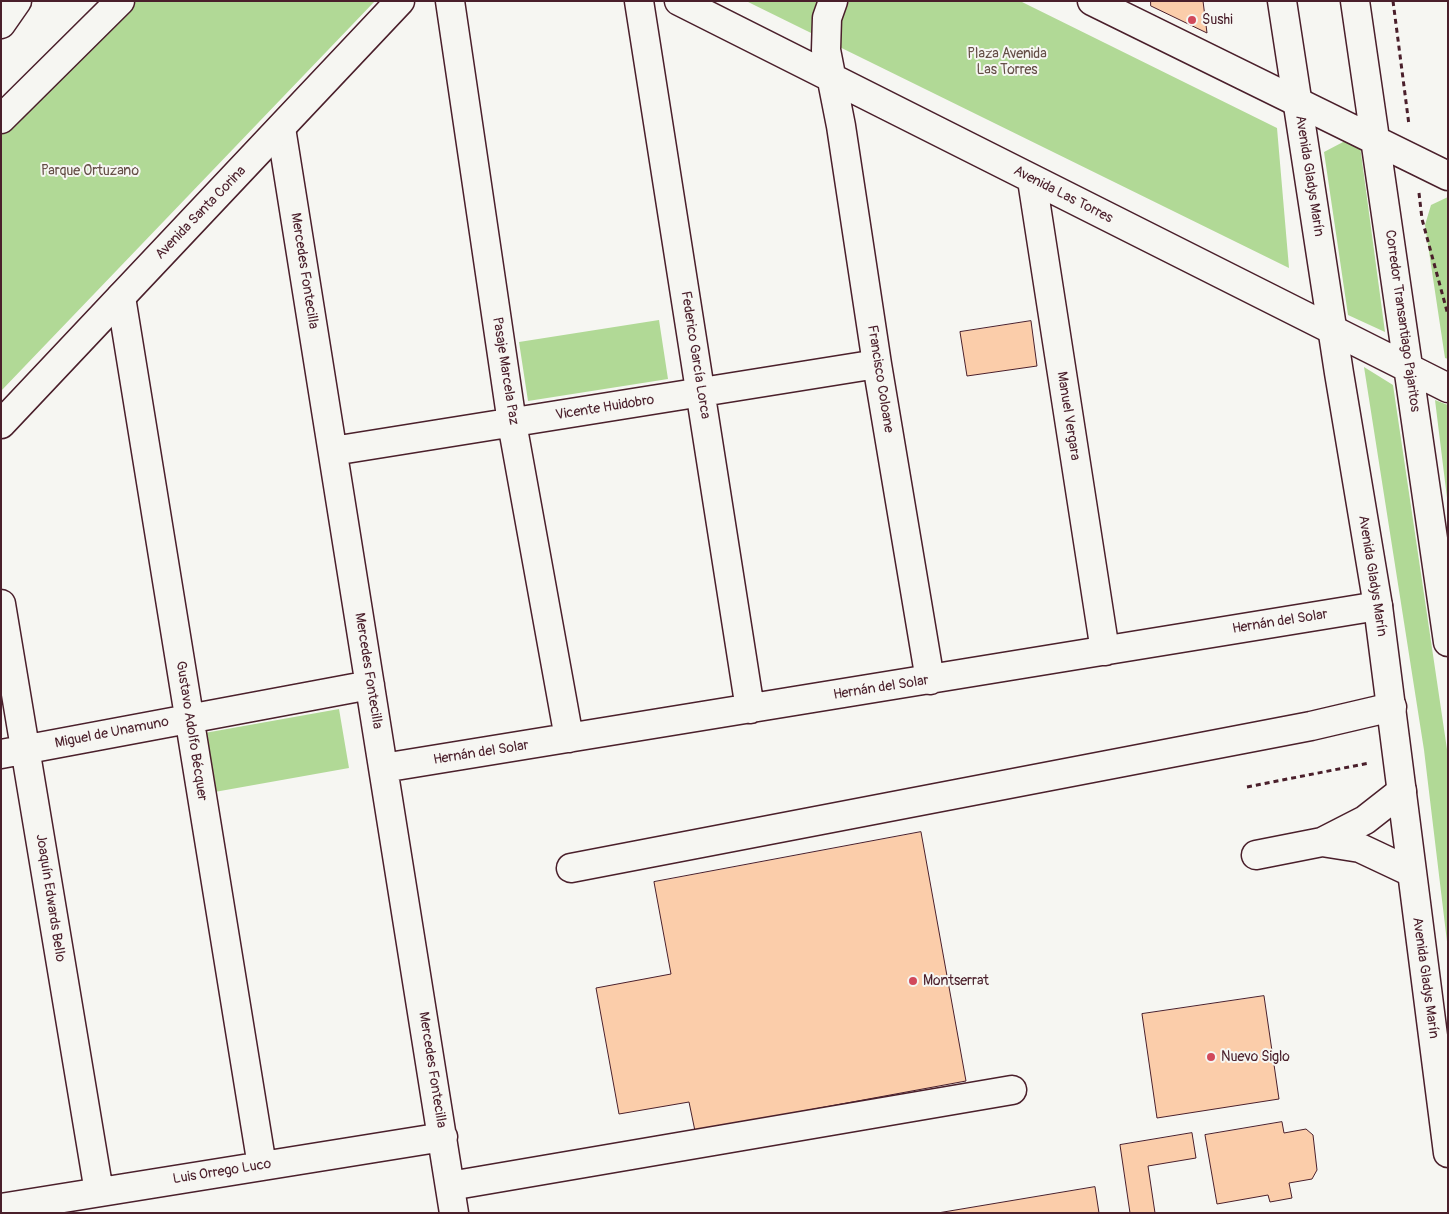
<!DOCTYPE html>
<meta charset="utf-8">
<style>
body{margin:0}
#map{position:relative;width:1449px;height:1214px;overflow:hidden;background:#f6f6f2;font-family:Pangolin,sans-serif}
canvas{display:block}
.frame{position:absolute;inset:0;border:2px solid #4a1f2b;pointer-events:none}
</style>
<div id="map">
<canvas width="1449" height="1214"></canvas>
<div class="frame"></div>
</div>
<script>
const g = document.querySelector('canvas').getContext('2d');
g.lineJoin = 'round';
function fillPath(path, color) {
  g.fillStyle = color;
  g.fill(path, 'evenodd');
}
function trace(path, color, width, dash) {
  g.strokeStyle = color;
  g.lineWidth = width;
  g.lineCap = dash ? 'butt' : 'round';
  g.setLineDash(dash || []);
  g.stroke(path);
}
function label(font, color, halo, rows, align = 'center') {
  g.font = font + ' Pangolin,sans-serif';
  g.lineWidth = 4;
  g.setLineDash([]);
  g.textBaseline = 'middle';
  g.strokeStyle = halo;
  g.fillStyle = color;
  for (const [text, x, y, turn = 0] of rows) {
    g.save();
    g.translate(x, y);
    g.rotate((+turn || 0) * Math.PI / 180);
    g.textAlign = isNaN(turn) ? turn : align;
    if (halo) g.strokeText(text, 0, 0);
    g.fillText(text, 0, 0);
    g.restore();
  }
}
const green = new Path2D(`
 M135,1h240l-374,390v-257z
 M746,1h274l257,127 12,140z
 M1345,141l15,5 25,186 -37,-17 -24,-163z
 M1448,197v162l-3,-1 -20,-133 6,-20z
 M659,320l9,59 -140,22 -9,-59z
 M1364,367l29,18 55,371v194l-24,-200z
 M1435,400l13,5v101z
 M339,709l10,59 -140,25 -10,-59z`);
const building = new Path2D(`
 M1151,1h52l4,32 -56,-27z
 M1031,321l6,45 -70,10 -7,-44z
 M921,832l45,249 -271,50 -6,-29 -70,12 -23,-126 75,-14 -17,-92z
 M1264,996l15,103 -122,19 -15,-104z
 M1282,1122l2,11 22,-4 7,6 4,35 -5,9 -23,4 3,15 -22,4 -2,-7 -51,9 -12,-69z
 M1192,1133l4,25 -48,8 7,47h-25l-10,-68z
 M1095,1187l4,26h-161z`);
const path = new Path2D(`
 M1393,1l16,124
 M1419,193l3,26 26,96
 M1247,787l122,-24`);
const minor = new Path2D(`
 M450,1l62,422 57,315
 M639,1l111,708
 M679,1l769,387
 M833,1l-6,17 -1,32 15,76 36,238 53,316
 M1092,1l356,175
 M1355,1l93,641
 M1,24l16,-23
 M281,128l173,1085
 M1032,180l73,471
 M121,297l141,869
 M333,451l544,-87
 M1,604l98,588
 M1,754l369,-69
 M383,768l995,-162
 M1322,842l38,6 51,24
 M1256,855l66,-13 43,-22 37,-29
 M571,868l740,-142 81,-19
 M450,1186l562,-96
 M1,1208l442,-71`);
const major = new Path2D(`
 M1282,1l57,372 39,233 70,547
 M1,119l119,-118
 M1,424l399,-423`);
const markers = [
 [1192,20,5,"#d1495b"],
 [913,981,5,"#d1495b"],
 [1211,1057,5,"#d1495b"]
];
const poiNames = [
 ["Sushi",1202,20],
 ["Montserrat",923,981],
 ["Nuevo Siglo",1221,1057]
];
const parkNames = [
 ["Plaza Avenida",1007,54],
 ["Las Torres",1007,70],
 ["Parque Ortuzano",90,171]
];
const streetNames = [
 ["Avenida Gladys Marín",1309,176,81],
 ["Avenida Las Torres",1063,195,27],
 ["Avenida Santa Corina",201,213,-46],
 ["Mercedes Fontecilla",304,271,81],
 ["Corredor Transantiago Pajaritos",1402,321,82],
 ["Federico García Lorca",695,355,81],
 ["Pasaje Marcela Paz",505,371,81],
 ["Francisco Coloane",880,379,81],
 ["Vicente Huidobro",605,408,-9],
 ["Manuel Vergara",1068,416,81],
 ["Avenida Gladys Marín",1372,576,81],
 ["Hernán del Solar",1280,622,-9],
 ["Mercedes Fontecilla",368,671,81],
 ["Hernán del Solar",881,688,-9],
 ["Gustavo Adolfo Bécquer",191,731,81],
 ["Miguel de Unamuno",112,733,-11],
 ["Hernán del Solar",481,753,-9],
 ["Joaquín Edwards Bello",50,898,81],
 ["Avenida Gladys Marín",1425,978,82],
 ["Mercedes Fontecilla",432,1070,81],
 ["Luis Orrego Luco",222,1172,-9]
];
fillPath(green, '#b1d996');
fillPath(building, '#fbcdaa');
trace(building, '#4a1f2b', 1);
trace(minor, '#4a1f2b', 31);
trace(major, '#4a1f2b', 31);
trace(path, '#4a1f2b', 3, [5, 4]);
trace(minor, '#f6f6f2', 28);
trace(major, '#f6f6f2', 28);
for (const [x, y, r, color] of markers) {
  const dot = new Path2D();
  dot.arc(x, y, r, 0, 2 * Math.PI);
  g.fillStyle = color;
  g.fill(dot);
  trace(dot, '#f6f6f2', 2);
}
label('14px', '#4a1f2b', '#f6f6f2', poiNames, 'left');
label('14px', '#644e46', '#f6f6f2', parkNames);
label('14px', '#4a1f2b', '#f6f6f2', streetNames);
</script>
